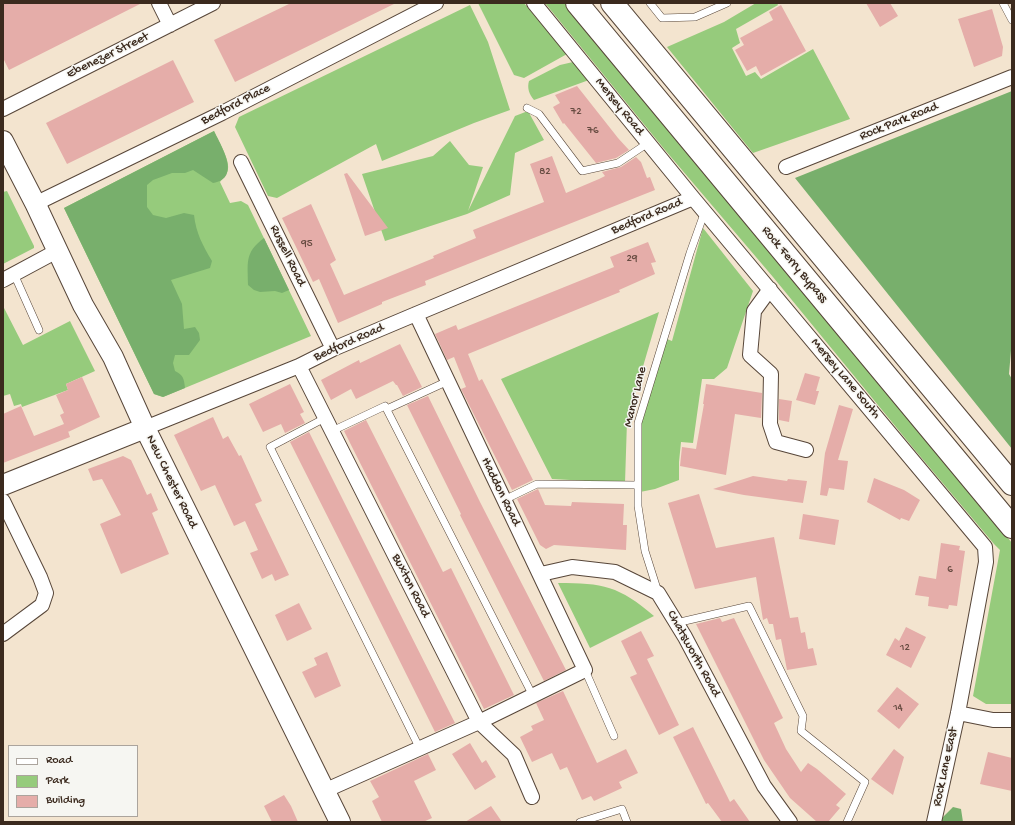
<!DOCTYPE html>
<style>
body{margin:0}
#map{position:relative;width:1015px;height:825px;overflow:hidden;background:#f3e4cf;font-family:"Gochi Hand",sans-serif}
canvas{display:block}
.frame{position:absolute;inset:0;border:4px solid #3b2a1e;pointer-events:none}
.legend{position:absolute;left:8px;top:745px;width:130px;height:72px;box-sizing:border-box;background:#f6f6f2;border:1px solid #aba49d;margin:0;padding:5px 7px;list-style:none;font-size:12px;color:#3b2a1e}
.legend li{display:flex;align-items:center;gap:8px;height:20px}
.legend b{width:20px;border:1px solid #aba49d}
</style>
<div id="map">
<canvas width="1015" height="825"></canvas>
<div class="frame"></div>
<ul class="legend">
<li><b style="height:5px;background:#fff"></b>Road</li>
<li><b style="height:11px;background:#96cb7c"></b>Park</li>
<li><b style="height:11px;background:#e5ada9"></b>Building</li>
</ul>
</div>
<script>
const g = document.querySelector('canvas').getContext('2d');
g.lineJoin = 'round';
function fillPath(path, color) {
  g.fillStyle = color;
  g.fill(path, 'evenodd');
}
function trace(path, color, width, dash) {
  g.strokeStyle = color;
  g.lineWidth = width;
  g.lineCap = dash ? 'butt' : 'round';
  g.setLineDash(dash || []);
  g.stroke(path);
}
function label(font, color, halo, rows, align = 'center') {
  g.font = font + ' "Gochi Hand",sans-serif';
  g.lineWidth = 3;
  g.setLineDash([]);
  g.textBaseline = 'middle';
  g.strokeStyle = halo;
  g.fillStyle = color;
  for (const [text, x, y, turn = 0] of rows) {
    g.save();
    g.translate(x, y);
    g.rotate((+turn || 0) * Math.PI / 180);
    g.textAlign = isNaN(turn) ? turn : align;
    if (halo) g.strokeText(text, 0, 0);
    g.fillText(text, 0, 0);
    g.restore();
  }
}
const green = new Path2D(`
 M478,3h46l43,51 -43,24 -10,-3z
 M545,3h20l330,396 117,144v161h-26l-13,-8 27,-146 -6,-6 -80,-95 -141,-172 -108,-127z
 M756,3h21l1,2 -42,24 4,14 -8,5 14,28 9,-4 6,7 52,-30 37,70 -97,34 -86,-106 57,-25z
 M470,5l18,37 22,68 -36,13 -92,38 -6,-17 -99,54 -9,-2 -33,-69 4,-10z
 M573,62l16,18 -55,20c-5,-6 -7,-12 -5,-19l31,-16z
 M528,111l16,29 -29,13 -5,42 -43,19 -82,27 -23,-67 71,-18 17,-15 19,24 14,2 -15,44 47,-95z
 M214,131c4,9 16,29 14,38 -1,6 -5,9 -8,13l10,21 11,-2 7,4 63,131 -148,61 -9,-3 -90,-186z
 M7,191l27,55v2l-31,16v-72z
 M703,228l50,63 -26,77 -13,11h-12l-9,64 -12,-1 -2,20v18l-24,9 -15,3 1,-69 26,-84 5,2z
 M3,306l20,39 47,-24 25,50 -29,13 2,6 -46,17 -1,-3 -7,2 -4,-12 -7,2z
 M659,312l-32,109 -2,62 -73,-4 -51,-100z
 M558,583c45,0 61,3 96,33l-64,32z`);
const forest = new Path2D(`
 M1012,91v248l-3,35 3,5v70l-217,-271z
 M214,131c7,15 28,47 -1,52l-20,-13 -8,3h-13l-19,7 -6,5v22l6,8 13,3 18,-5 10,2c2,18 9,31 18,46l-2,7 -39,12 11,24 2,25 11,-2 4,6 1,7 -11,15h-14l-2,8 2,8c8,4 9,7 10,17l-22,9 -9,-3 -90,-186z
 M264,238l25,52 -7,3 -7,-2 -15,1 -6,-2 -6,-5c0,-22 -4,-32 16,-47z
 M953,807l8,2 2,13h-21v-4z`);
const building = new Path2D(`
 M3,3h139l-133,67 -6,-12z
 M291,3h105l-161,79 -21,-42z
 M866,3h24l8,13 -18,11z
 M781,5l25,46 -45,25 -5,-10 -9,5 -12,-21 9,-5 -4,-7 33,-18 -4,-8z
 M992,9l11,38 -1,9 -28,11 -16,-48z
 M173,60l21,42 -127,62 -21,-41z
 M577,86l41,52 11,12 -13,8 -20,5 -32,-40 -1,1 -10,-17 7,-4 -5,-8z
 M552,156l14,37 33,-14 6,-3 -3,-4 19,-5 15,-10 5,5 6,16 3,-1 5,13 -230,91 1,4 -44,17v2l-44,19 -19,-44 -6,3 -31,-64 29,-14 25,56 -6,4 14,31 90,-37 -1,-2 43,-18 -3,-8 71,-28 -14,-38z
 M347,173l41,55 -23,8 -21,-62z
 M648,242l8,20 -5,1 4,11 -36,16 1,2 -152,62 11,27 3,-2 51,101 -21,10 -51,-101 5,-2 -12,-30 -7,3 -12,-26 21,-9 2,5 156,-63 -4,-10z
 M400,344l22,43 -19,9 -6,-11h-1l-3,-4 -37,18 -5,-10 -20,11 -10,-20 38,-20 1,3z
 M805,373l15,4 -4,14h3l-4,14 -19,-5z
 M82,377l18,40 -32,15v-1l2,6 -67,26v-49l18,-8 13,30 30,-12 -4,-9 4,-2 -8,-18 12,-5 -2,-6z
 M290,384l14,28 -4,2 5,9 -20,10 -4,-9 -18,8 -14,-28z
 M706,384l56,9 -1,25 -26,-4 -9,61 -46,-9 2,-19 14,2 8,-45h-1z
 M428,396l52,106 86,168 -22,11 -84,-166 1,-1 -54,-109z
 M779,399l13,2 -3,21 -10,-2z
 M839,405l14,4 -15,51 10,1 -4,29 -15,-2 -2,8 -7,-1 5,-42z
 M213,417l10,22 5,-3 11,20 2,-1 21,46 -7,3 34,71 -14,6 -3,-7 -10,5 -12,-26 8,-3 -13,-29 -11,5 -19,-41 -14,6 -27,-56z
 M366,420l77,152 8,-4 63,127 -30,14 -140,-278z
 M309,432l79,158 67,133 -20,9 -79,-159 -66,-131z
 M123,456l8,4 16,35 4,-2 7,17 -6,3 17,41 -48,20 -21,-50 21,-9 -19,-36 -9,2 -5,-12z
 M753,476l34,5 1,-2 19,2 -4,22 -59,-8 -31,-6z
 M874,478l30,12 16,10 -11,21 -8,-3 -1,2 -33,-18z
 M538,489l7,16 26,1 1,-4 52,2 -1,21h4l-1,25 -72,-5 -8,4 -6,-4 -23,-46z
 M699,494l17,54 58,-11 16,81 8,-1 3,16 4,-1 3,17 5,-1 4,17 -30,5 -6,-31 -5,1 -3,-16h-4l-2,-6 -4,2 -7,-43 -61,12 -27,-86z
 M803,514l36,6 -4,25 -36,-6z
 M941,543l19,3 -1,4 6,1 -8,55 -8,-1 -1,4 -20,-3 1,-9 -14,-2 4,-19 17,3z
 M299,603l13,26 -25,12 -12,-26z
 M720,618l2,4 12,-4 49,100 -9,5 12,26 15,23 7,-9 9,6 29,25 -10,11 4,3 -12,14h-11l-27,-24 -26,-38 -68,-136z
 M906,627l20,10 -15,31 -25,-13 9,-17 4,3z
 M641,631l13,25 -7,3 32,66 -20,10 -29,-58 7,-3 -16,-33z
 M327,652l14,34 -26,12 -13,-26 15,-7 -3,-7z
 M897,687l22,17 -20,25 -22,-18z
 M563,691l34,72 29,-14 12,24 -19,9 3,6 -28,13 -3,-5 -9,4 -15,-33 -7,3 -8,-17 -20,9 -12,-25 13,-7 -2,-4 13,-6 -8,-17z
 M693,727l37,75 4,-3 16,23h-28l-14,-19 -2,1 -33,-67z
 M470,743l12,20 4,-3 10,17 -21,13 -23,-36z
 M894,749l10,8 -11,38 -22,-16z
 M988,752l24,6v33l-32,-7z
 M428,754l8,16 -22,11 18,37 -9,4h-41l-10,-21 7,-4 -9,-16z
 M284,795l7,11 7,16h-26l-8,-16z
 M491,806l11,16h-37z`);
const lane = new Path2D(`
 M650,3l12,15 33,-1 32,-14
 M1003,3l9,17
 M527,108l12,6 43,57 36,-8 30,-20
 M14,274l25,56
 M387,409l61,-28
 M325,418l-55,29 150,302
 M332,431l53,-25 148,290
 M504,500l33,-16 100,1
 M658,592l-13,-41 -7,-45v-83l52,-170 15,-42
 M676,623l73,-17 54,110 -2,15 64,51 -18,40
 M585,670l29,66
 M580,822l42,-13 5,13`);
const street = new Path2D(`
 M159,3l11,22
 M534,3l159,195 292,349 1,15 -28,151 -24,109
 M3,109l210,-106
 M241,162l92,187
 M786,167l226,-90
 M36,205l9,-6 177,-86 214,-110
 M3,280l54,-29
 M770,289l-16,22 -4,44 21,19 -1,50 6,18 30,8
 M299,366l180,356 35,33 18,42
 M145,428l154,-62 34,-17 83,-35 277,-116
 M3,501l37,76 6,16 -4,12 -39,29
 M541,574l31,-7 43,5 43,21 27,44 79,149 26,36
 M958,713l35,7h19
 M324,791l155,-69 106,-52 -169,-356`);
const secondary = new Path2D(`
 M3,141l33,64 47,100 30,52 32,71 195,394
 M3,485l142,-57`);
const highway = new Path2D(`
 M577,3l435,524
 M612,3l400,481`);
const numberNames = [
 ["72",576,112],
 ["76",593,131],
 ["82",545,172],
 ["95",307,244],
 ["29",632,259],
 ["6",950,570],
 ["12",905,648],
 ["14",898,708]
];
const streetNames = [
 ["Ebenezer Street",108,56,-26],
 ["Bedford Place",236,105,-27],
 ["Mersey Road",619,107,51],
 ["Rock Park Road",899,122,-22],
 ["Bedford Road",647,217,-23],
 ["Russell Road",287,256,64],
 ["Rock Ferry Bypass",794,265,50],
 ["Bedford Road",349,343,-24],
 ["Mersey Lane South",845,379,50],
 ["Manor Lane",636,397,-76],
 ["New Chester Road",171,482,64],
 ["Haddon Road",500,492,64],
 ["Buxton Road",410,586,63],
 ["Chatsworth Road",693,654,61],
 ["Rock Lane East",946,767,-78]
];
fillPath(green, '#96cb7c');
fillPath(forest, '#78af6c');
fillPath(building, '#e5ada9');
trace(lane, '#574639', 8);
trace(street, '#574639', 16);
trace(secondary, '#574639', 22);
trace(highway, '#574639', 24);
trace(lane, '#fff', 7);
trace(street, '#fff', 14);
trace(secondary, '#fff', 20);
trace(highway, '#fff', 22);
label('11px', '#664b41', null, numberNames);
label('13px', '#3b2a1e', '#f6f6f2', streetNames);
</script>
